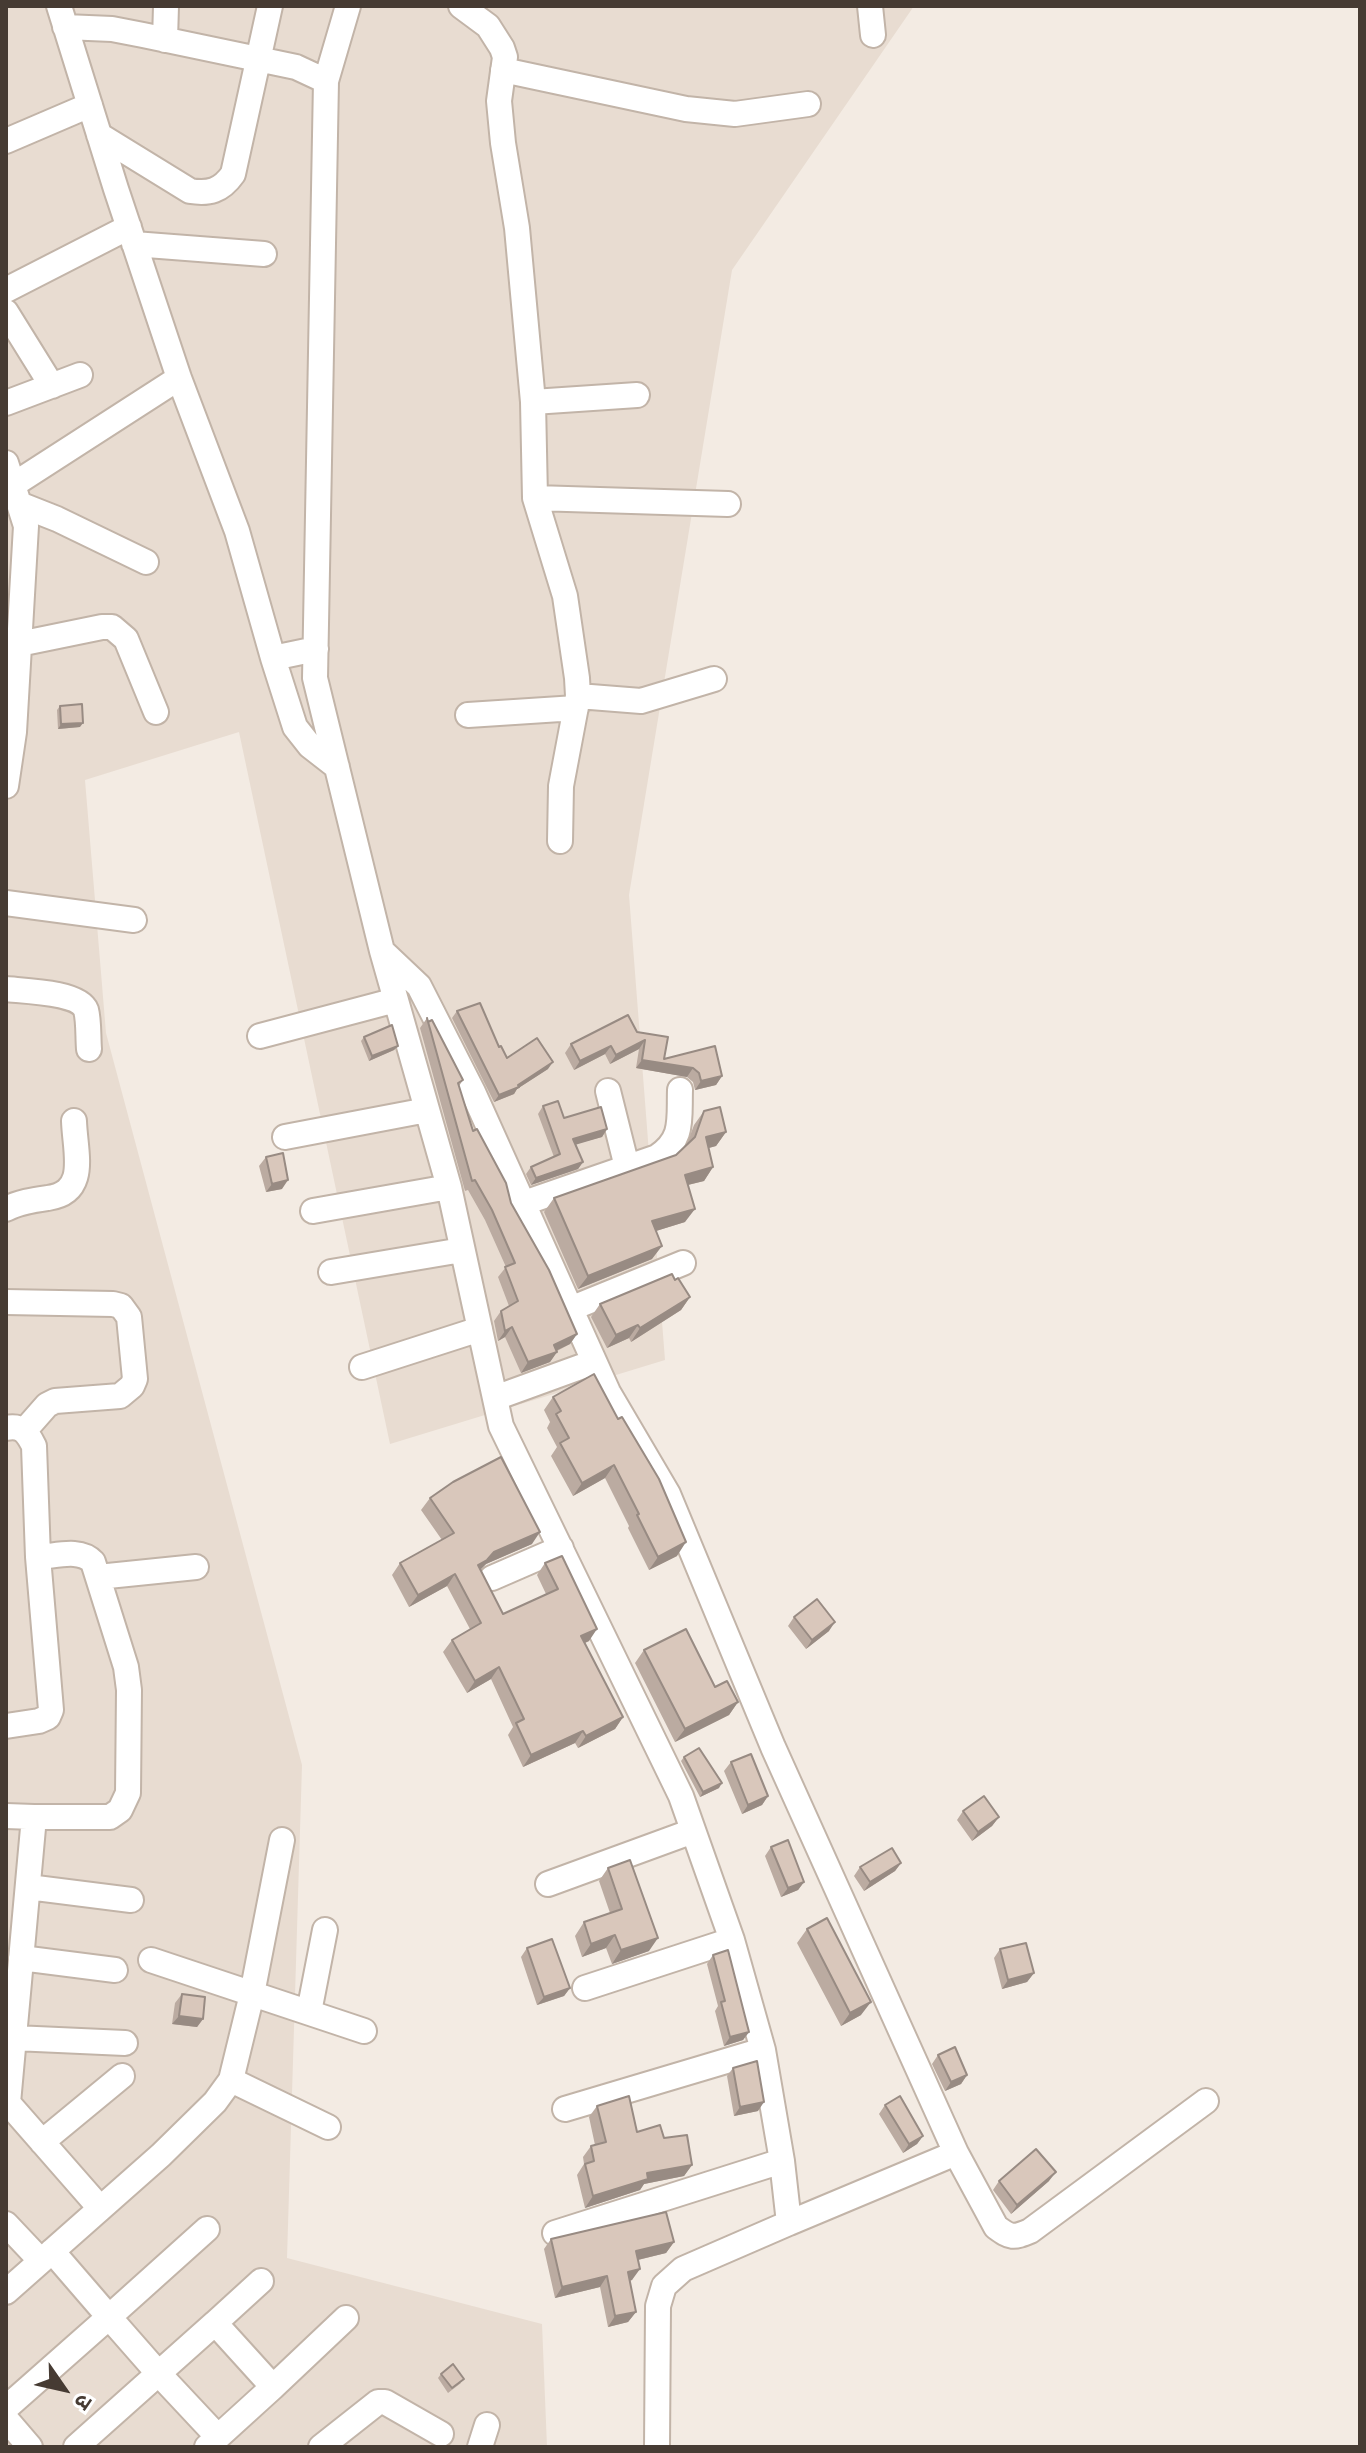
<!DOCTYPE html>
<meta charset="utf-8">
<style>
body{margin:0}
#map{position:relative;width:1366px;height:2453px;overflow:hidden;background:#f3ebe3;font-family:Jost,"Noto Sans Devanagari",sans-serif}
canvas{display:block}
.frame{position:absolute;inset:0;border:8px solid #463b33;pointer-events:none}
.north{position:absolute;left:24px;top:2349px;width:80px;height:80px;-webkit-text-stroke:6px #fff;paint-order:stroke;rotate:124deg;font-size:22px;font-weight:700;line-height:32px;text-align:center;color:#463b33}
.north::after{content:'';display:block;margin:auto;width:28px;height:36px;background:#463b33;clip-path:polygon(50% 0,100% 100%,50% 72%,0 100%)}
</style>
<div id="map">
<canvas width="1366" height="2453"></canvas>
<div class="frame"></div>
<div class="north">उ</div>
</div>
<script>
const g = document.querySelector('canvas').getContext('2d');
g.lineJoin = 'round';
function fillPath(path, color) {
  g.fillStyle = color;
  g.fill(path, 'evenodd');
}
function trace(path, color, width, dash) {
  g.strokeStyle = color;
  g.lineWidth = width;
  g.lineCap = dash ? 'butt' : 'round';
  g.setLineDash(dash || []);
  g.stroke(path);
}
const residential = new Path2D(`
 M6,6h908l-182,264 -103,625 36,465 -275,84 -151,-712 -154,48 21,253 196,732 -15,493 255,66 5,123h-541z`);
const minor = new Path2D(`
 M59,6l57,183 63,189 58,153 36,127 43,-9
 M348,6l-22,75 -11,597 67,273 67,236 52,239 180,370 51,144 31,110 19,111 7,62 -106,46 -19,17 -6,20 -1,141
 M461,6l27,20 14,22 3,9 -6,44 4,42 14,85 16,174 2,96 30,98 12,82 1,18 -17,90 -1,55
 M870,6l3,29
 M65,27l47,2 31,6 153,32 30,14
 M165,40l1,-34
 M503,70l183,39 49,5 73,-10
 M99,135l91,56c19,3 31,0 43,-17l37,-168
 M6,141l84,-36
 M134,244l130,10
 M6,290l123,-63
 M6,312l46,74
 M533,402l104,-7
 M6,403l74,-28
 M6,463l20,63 -12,206 -8,54
 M13,485l166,-107
 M535,498l193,6
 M19,504l38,15 89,43
 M19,644l83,-17h10l14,12 30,73
 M273,658l22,69 15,19 27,21
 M578,696l63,5 73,-22
 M468,715l108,-7
 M6,903l128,17
 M382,951l37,35 54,106 135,300 60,102 105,253 183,406 -167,70
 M6,989c18,2 73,3 80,21 3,11 2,27 3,39
 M260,1036l136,-36
 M608,1091l19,76
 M285,1137l142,-27
 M524,1203l133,-46c27,-18 22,-37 23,-67
 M6,1209c13,-7 28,-9 42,-11 41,-6 27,-45 26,-77
 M313,1211l136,-24
 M331,1272l131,-22
 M6,1302l107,2 8,2 8,11 6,62 -3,7 -12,10 -65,5 -8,4 -22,25
 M570,1309l113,-46
 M362,1367l118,-38
 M495,1398l99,-36
 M6,1428c16,-3 21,4 28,18l4,111 13,153 -3,7 -9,4 -33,5
 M98,1577l98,-10
 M492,1578l69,-30
 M6,1816l28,1
 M548,1884l145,-53
 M28,1887l103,13
 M21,1958l94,12
 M151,1960l213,71
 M585,1988l147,-48
 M309,2012l16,-82
 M14,2038l111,5
 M231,2080l97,47
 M8,2103l26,-286h76l10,-7 8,-17 1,-103 -3,-23 -33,-105c-13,-14 -37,-6 -55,-5
 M6,2104l2,-1 92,105
 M565,2109l198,-59
 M42,2142l80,-66
 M956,2153l40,74c15,11 17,11 34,4l176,-130
 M6,2224l35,37
 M555,2233l227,-72
 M52,2251l57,66 98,-88
 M6,2292l155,-137 54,-53 16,-22 21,-86 30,-154
 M215,2323l46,-42
 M273,2387l73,-69
 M6,2408l103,-91 50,57 59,63
 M6,2419l24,28
 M76,2447l139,-124 58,64 -66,60
 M321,2447l57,-45h7l56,32
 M480,2447l7,-22`);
const wall = new Path2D(`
 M60,706l20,21 -22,2 -1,-19z
 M457,1011l42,36 8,11 41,11 -31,20 -3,5 -20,8 -42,-84z
 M427,1018l36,62 -4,6 14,45 38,72 66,131 -7,10 -13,7v1l-7,10 -29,11 -16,-36 -7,4 -4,-20 7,-10 8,-5 -11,-29 8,-10 -21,-47 -17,-30 -3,1 -45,-163z
 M637,1032l27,27 58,17 -6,9 -21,5 -2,-8 -6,-5 -51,-9 3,-19 -29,15 -5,-10 -31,16 -9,-17 6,-9z
 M364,1037l34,9 -4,4 -25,11 -8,-20z
 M543,1106l21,12 43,11 -5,8 -27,7 8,18 -5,7 -47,16 -5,-11 5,-7 23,-10 -16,-43z
 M704,1111l22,21 -10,14 -7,2 4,19 -9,14 -16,4 -3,37 -29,9 -4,28 -74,30 -34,-77 10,-14 122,-43 11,-11 7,-19z
 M266,1157l16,32 -16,3 -7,-26z
 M675,1280l15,17 -9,13 -50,32 -2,-4 -22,10 -16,-31 9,-13z
 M594,1374l83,182 -28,14 -21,-42 1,-2 -24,-48 -32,18 -22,-40 6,-9 -10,-19 3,-6 -6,-12 9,-13z
 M430,1498l102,46 -46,20 -6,6 23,44 43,-20 -9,-19 8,-12 44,78 -4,2 38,74 -8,12 -37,19 -3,-5 -52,24 -15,-32 5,-8 -22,-48 -24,14 -24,-41 9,-12 18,-11 -23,-43 -38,21 -17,-32 8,-12 42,-23 -21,-30z
 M794,1617l35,14 -23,18 -18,-23z
 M644,1650l71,37 23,15 -9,13 -54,27 -40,-79z
 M684,1757l35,31 -19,9 -19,-36z
 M731,1762l37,34 -6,9 -20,9 -18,-43z
 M963,1811l36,6 -7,9 -20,15 -15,-21z
 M771,1847l33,35 -6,8 -17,7 -16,-41z
 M901,1863l-6,8 -31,20 -10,-15 6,-9z
 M608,1868l41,83 -37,13 -6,-16 -24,9 -7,-21 9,-14 26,-9 -11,-32z
 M807,1929l54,86 -20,11 -44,-83z
 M527,1948l43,40 -6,8 -27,9 -16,-48z
 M1000,1949l34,24 -7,9 -25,7 -8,-31z
 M713,1955l36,77 -6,8 -19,6 -9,-35 3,-5 -11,-42z
 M182,1994l21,25 -6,8 -25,-3 3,-21z
 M938,2055l29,20 -6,9 -16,7 -13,-27z
 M733,2068l25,43 -24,5 -7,-40z
 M885,2105l38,31 -6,8 -14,9 -24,-39z
 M597,2106l40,26 27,6 28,27 -8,11 -40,8 -4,6 -55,18 -8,-33 7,-11 -1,-7 8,-11 4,-1 -6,-28z
 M999,2181h50l-38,33 -18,-24z
 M551,2239l123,3 -8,11 -28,7 -6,20 -2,1 6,31 -8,10 -20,5 -8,-40 -45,11 -11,-49z
 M441,2374l20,9 -13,10 -10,-15z`);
const shadedWall = new Path2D(`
 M83,723l-3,4 -22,2 3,-5z
 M645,1040l-6,9 -29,15 6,-9z
 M398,1046l-4,4 -25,11 3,-5z
 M611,1046l-6,8 -31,16 6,-9z
 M642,1060l51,8 -6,9 -51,-9z
 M553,1062l-5,7 -31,20 -3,5 -20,8 5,-7 19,-10z
 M722,1076l-6,9 -21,5 6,-9z
 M607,1129l-5,8 -34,10 5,-8z
 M726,1132l-10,14 -19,5 9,-14z
 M583,1162l-5,7 -47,16 5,-7z
 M713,1167l-9,14 -29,7 10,-13z
 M288,1180l-6,9 -16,3 6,-8z
 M695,1209l-10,13 -42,13 9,-14z
 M662,1246l-10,13 -74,30 10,-13z
 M690,1297l-9,13 -50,32 9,-14z
 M638,1325l-9,13 -22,10 9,-13z
 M512,1327l-7,10 -7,4 7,-10z
 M577,1334l-7,10 -23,11 7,-10z
 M557,1352l-7,10 -29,11 7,-11z
 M614,1465l-9,13 -32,18 9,-13z
 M540,1532l-8,12 -46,20 -8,8v-7l16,-13z
 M686,1542l-9,14 -28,14 9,-13z
 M455,1574l-8,12 -38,21 9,-12z
 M835,1622l-6,9 -23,18 6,-9z
 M597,1629l-8,12 -16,7 8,-12z
 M499,1667l-8,12 -24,14 8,-12z
 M738,1702l-9,13 -54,27 10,-13z
 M623,1717l-8,12 -37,19 8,-12z
 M583,1731l-8,12 -52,24 8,-12z
 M722,1783l-3,5 -19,9 3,-5z
 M768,1796l-6,9 -20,9 6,-9z
 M999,1817l-7,9 -20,15 6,-9z
 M901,1863l-6,8 -31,20 6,-9z
 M804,1882l-6,8 -17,7 7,-9z
 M615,1935l-9,13 -24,9 9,-13z
 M658,1938l-9,13 -37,13 9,-14z
 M1034,1973l-7,9 -25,7 6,-9z
 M570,1988l-6,8 -27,9 7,-8z
 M871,2002l-10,13 -20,11 9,-13z
 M179,2016l24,3 -6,8 -25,-3z
 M749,2032l-6,8 -19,6 6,-9z
 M967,2075l-6,9 -16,7 6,-9z
 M764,2102l-6,9 -24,5 6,-9z
 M923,2136l-6,8 -14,9 6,-9z
 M692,2165l-8,11 -40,8 -4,6 -55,18 8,-12 54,-23z
 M1056,2172l-7,9 -38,33 6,-9z
 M674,2242l-8,11 -37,9 7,-11z
 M640,2269l-8,11 -11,2 7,-10z
 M607,2276l-7,11 -45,11 7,-11z
 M636,2312l-8,10 -20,5 7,-11z`);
const building = new Path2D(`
 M82,704l1,19 -22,1 -1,-18z
 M480,1003l19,44 2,-1 6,12 30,-20 16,24 -35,23 1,2 -20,8 -42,-84z
 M628,1015l9,17 31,5 -4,22 51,-13 7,30 -21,5 -2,-8 -6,-5 -51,-8 3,-20 -29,15 -5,-9 -31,15 -9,-17z
 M427,1018l1,4 4,-2 31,60 -5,3 15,48 4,-2 29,54 5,20 38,67 28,64 -23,11 3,7 -29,10 -16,-35 -7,4 -4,-20 17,-10 -13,-34 10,-4 -23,-53 -17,-30 -3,1z
 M392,1025l6,21 -26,10 -8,-19z
 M558,1101l6,17 37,-11 6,22 -34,10 10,23 -47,16 -5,-11 29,-13 -17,-48z
 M720,1107l6,25 -20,5 7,30 -28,8 10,34 -43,12 10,25 -74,30 -34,-78 122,-43 19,-18 9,-26z
 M283,1153l5,27 -16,4 -6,-27z
 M672,1274l3,6 3,-2 12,19 -50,31 -2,-3 -22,10 -16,-31z
 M594,1374l24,45 4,-2 37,62 27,63 -28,15 -21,-42 2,-1 -25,-49 -32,18 -22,-40 9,-5 -13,-24 5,-3 -8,-14z
 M501,1457l39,75 -46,20 -7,8 -9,5 25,49 55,-25 -13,-26 17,-7 35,73 -16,7 42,81 -37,19 -3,-5 -52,24 -15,-32 8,-4 -25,-52 -24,14 -23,-41 29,-17 -26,-49 -37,21 -18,-32 54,-30 -24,-35 23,-16z
 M817,1599l18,23 -23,18 -18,-23z
 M686,1629l29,58 12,-6 11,21 -53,27 -41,-79z
 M699,1748l23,35 -19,9 -19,-35z
 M751,1754l17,42 -20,9 -17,-43z
 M984,1796l15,21 -21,15 -15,-21z
 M788,1840l16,42 -16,6 -17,-41z
 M892,1848l9,15 -31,19 -10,-15z
 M630,1860l28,78 -37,12 -6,-15 -24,9 -7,-22 38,-13 -14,-41z
 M827,1918l44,84 -21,11 -43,-84z
 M552,1939l18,49 -26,9 -17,-49z
 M1026,1943l8,30 -26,7 -8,-31z
 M728,1950l21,82 -19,5 -9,-35 4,-1 -12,-46z
 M182,1994l23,3 -2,22 -24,-3z
 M955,2047l12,28 -16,7 -13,-27z
 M757,2061l7,41 -24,5 -7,-39z
 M629,2096l8,36 23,-7 4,13 23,-3 5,30 -45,8 1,6 -55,17 -8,-32 9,-3 -3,-15 15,-4 -9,-36z
 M900,2096l23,40 -14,8 -24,-39z
 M1036,2149l20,23 -39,33 -18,-24z
 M666,2212l8,30 -38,9 4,18 -12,3 8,40 -21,4 -8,-40 -45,11 -11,-48z
 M453,2364l11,15 -12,9 -11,-14z`);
fillPath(residential, '#e8dcd1');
trace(minor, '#c2b4a8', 28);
trace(minor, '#fff', 24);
fillPath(wall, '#bbaba1');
fillPath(shadedWall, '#988b83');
fillPath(building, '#d9c7bb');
trace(building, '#988b83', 2);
</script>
